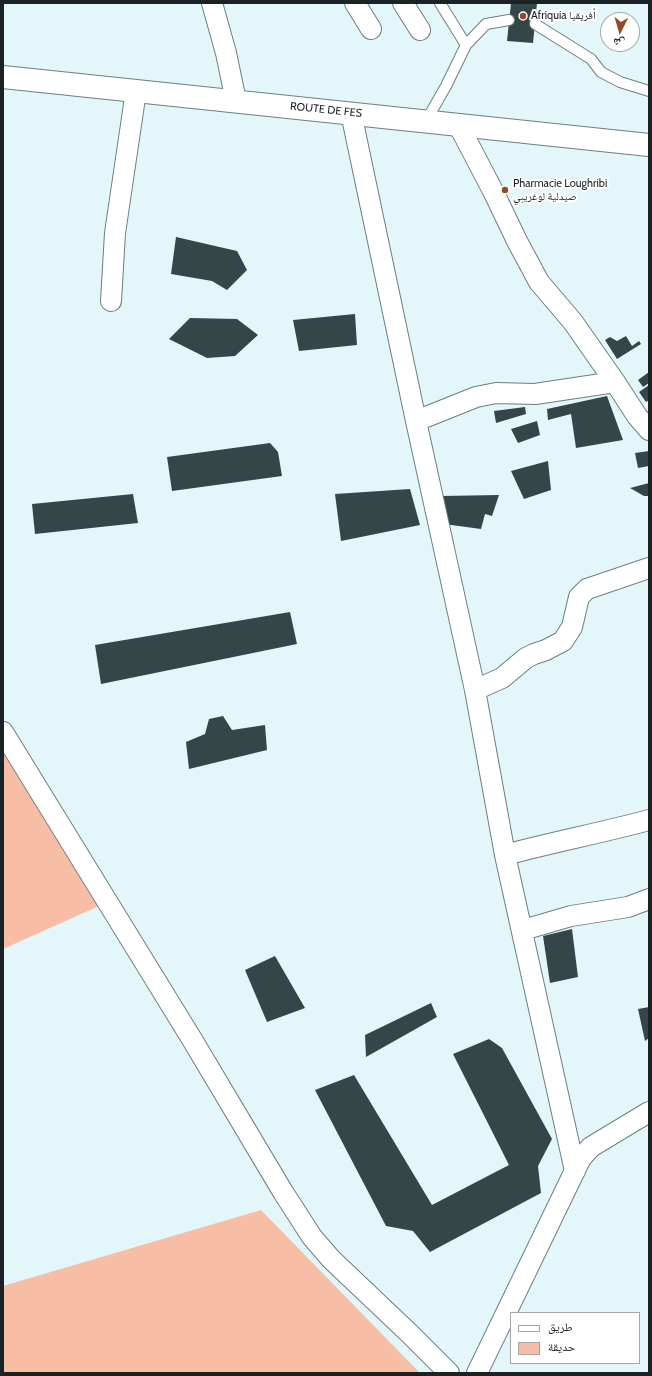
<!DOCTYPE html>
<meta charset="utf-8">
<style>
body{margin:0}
#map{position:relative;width:652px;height:1376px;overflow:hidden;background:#e3f7fa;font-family:Cabin,"Noto Naskh Arabic",sans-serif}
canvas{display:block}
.frame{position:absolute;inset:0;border:4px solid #1b2223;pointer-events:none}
.legend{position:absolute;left:510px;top:1312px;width:130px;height:52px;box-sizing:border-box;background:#fff;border:1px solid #a4a7a7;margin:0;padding:5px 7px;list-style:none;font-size:12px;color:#1b2223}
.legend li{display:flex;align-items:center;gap:8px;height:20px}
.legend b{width:20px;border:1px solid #a4a7a7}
.north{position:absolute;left:600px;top:12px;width:40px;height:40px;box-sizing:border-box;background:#fff;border:1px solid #a4a7a7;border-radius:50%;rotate:185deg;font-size:11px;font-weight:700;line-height:16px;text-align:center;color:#1b2223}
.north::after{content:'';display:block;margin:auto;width:14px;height:18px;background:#924a27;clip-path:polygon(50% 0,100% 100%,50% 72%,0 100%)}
</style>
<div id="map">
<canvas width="652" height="1376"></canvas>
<div class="frame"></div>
<ul class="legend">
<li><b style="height:5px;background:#fff"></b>طريق</li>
<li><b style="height:11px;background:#f7bea5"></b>حديقة</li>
</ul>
<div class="north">ش</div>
</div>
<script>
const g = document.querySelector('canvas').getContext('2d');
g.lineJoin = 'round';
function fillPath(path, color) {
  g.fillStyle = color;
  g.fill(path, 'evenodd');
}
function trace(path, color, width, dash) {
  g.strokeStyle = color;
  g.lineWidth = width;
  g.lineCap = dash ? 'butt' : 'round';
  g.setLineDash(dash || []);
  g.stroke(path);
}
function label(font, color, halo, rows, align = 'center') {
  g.font = font + ' Cabin,"Noto Naskh Arabic",sans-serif';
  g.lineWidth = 4;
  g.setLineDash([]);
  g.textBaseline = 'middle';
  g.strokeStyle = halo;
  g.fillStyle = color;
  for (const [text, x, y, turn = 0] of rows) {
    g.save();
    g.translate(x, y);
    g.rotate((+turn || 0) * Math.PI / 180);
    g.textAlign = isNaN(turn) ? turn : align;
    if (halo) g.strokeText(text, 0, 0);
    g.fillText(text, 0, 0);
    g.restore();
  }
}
const green = new Path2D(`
 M3,742l96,164 -96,43z
 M261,1210l159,163h-417v-87z`);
const building = new Path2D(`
 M511,3h26l-4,40 -26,-2z
 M176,237l61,14 10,19 -20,20 -15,-9 -41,-7z
 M355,314l2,31 -58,6 -6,-31z
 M190,318l47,1 21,16 -23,21 -28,2 -38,-19z
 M626,336l6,10 7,-5 2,3 -24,15 -12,-19 5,-3 7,4z
 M649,372v11l-6,4 -5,-7z
 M649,385v15l-3,2 -7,-10z
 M607,396l16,44 -47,8 -5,-34 -23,6 -1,-11z
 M525,407l1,7 -30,9 -2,-12z
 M537,421l3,14 -22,8 -7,-14z
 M270,443l8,9 4,24 -110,15 -5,-34z
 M649,451v15l-11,2 -3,-15z
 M548,461l3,29 -27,9 -13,-28z
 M649,483v13h-5l-14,-8z
 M410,489l10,36 -79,16 -6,-47z
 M133,494l5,29 -103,11 -3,-30z
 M499,495l-7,21 -7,-2 -4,15 -37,-5 -3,-28z
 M290,612l7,32 -196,40 -6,-39z
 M223,716l9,14 33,-5 2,25 -78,19 -3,-27 19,-8 4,-15z
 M572,929l6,48 -28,6 -7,-47z
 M275,956l30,52 -38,14 -22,-52z
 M431,1003l6,14 -71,40 -1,-22z
 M649,1007v31l-4,3 -7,-32z
 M489,1039l13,9 50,91 -14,27 3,27 -111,59 -17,-21 -27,-5 -71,-136 39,-15 78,130 77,-40 -56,-111z`);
const lane = new Path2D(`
 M440,3l26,42
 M535,24l56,35 10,13 19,10 29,9
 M426,121l20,-35 20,-41 20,-21 23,-4`);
const street = new Path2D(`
 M212,3l14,50 10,48
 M355,3l16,26
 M403,3l17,27
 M351,113l65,308 59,269 30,165 70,316
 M458,124l36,69 23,48 22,41 34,40 42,60 22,34 12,14
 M111,301l4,-68 21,-142
 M416,421l60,-24 20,-4 39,1 80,-12
 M475,690l27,-12 24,-20 8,-4 12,-4 17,-9 9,-14 7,-30 8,-8 62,-21
 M3,732l190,309 90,151 29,45 19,22 79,75 39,39
 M505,855c48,-13 96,-22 144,-35
 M523,930l48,-14 57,-9 21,-8
 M477,1373l104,-215 10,-11 58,-35`);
const primary = new Path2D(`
 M3,77l646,68`);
const markers = [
 [523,16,4,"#924a27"],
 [505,190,4,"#924a27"]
];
const poiNames = [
 ["Afriquia أفريقيا",531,16],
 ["Pharmacie Loughribi",513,184],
 ["صيدلية لوغريبي",513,197]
];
const streetNames = [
 ["ROUTE DE FES",326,110,6]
];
fillPath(green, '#f7bea5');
fillPath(building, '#354648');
trace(lane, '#6c7e81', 12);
trace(street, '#6c7e81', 22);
trace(primary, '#6c7e81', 24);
trace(lane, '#fff', 10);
trace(street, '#fff', 20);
trace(primary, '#fff', 22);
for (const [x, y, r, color] of markers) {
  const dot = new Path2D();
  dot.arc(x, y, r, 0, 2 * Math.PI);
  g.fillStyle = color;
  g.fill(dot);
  trace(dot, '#fff', 1.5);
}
label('11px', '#1b2223', '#fff', poiNames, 'left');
label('11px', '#1b2223', '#fff', streetNames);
</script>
